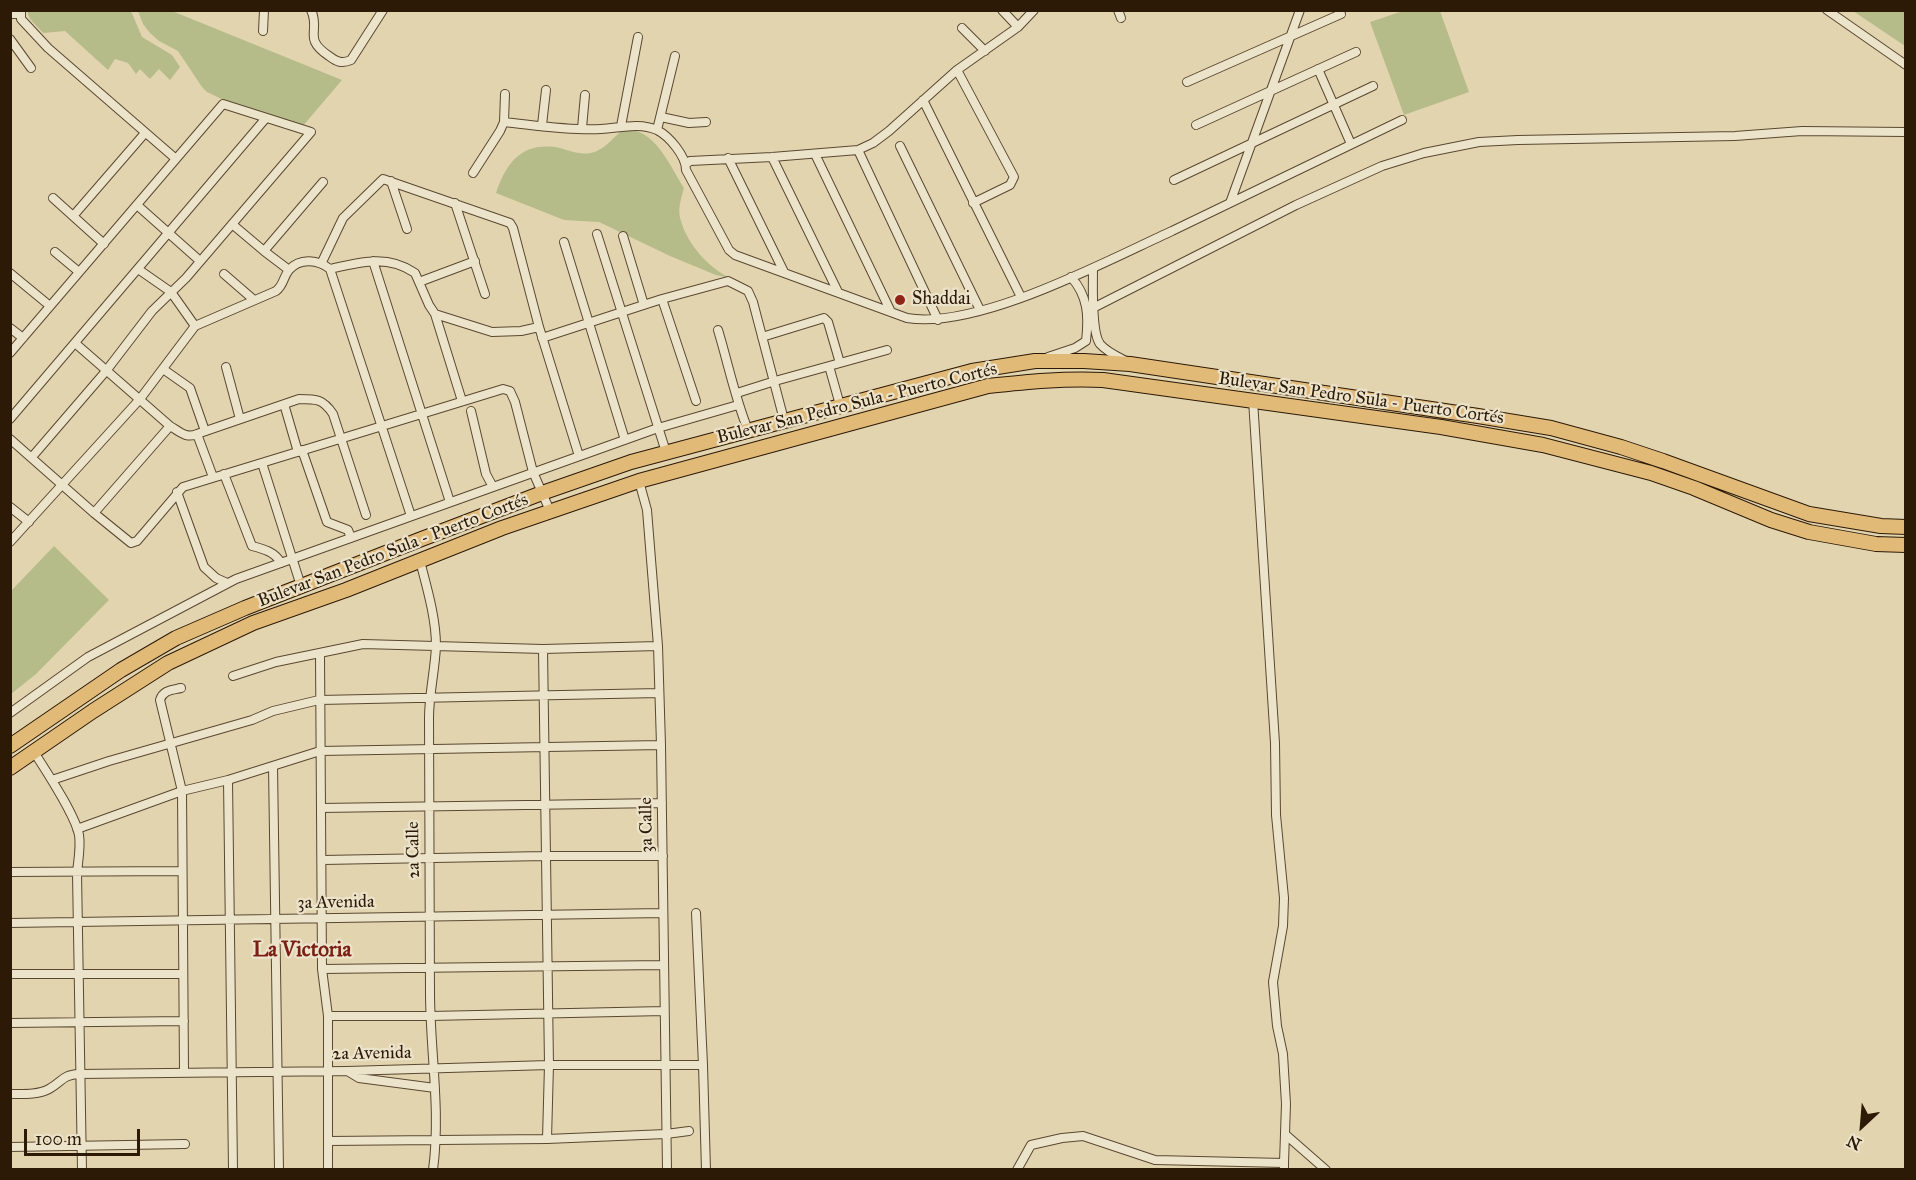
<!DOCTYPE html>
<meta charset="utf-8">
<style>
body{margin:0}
#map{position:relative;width:1916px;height:1180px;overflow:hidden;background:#e2d4af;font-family:"IM FELL Great Primer",serif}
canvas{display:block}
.frame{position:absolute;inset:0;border:12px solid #2c1906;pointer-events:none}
.north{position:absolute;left:1832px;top:1096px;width:60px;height:60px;-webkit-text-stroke:4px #ece3cb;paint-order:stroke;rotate:206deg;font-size:16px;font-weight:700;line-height:24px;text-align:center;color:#2c1906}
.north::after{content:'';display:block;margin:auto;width:21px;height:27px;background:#2c1906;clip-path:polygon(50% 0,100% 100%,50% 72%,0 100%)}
.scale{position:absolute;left:24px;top:1129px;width:116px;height:27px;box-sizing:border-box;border:3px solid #2c1906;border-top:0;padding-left:8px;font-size:18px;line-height:21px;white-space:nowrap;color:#2c1906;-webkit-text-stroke:4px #ece3cb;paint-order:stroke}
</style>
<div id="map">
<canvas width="1916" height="1180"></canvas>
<div class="frame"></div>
<div class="north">N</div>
<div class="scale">100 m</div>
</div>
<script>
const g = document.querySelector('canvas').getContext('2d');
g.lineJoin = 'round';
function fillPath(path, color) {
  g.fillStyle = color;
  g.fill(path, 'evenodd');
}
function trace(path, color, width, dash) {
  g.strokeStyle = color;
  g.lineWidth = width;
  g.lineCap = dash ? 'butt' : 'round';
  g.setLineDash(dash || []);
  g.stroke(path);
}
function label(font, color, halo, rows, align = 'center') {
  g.font = font + ' "IM FELL Great Primer",serif';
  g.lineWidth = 4.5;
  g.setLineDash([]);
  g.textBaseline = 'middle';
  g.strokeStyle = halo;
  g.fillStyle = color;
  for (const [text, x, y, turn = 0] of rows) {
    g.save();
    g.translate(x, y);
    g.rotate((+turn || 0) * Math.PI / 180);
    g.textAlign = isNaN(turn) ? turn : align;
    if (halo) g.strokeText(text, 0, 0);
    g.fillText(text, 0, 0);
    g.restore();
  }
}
const green = new Path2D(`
 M27,11h104l11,26 30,18 8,12 -10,13 -11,-11 -9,10 -10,-10 -4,5 -8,-11 -13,-4 -7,11 -43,-39 -22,2 -13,-14z
 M138,11h34l170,69 -40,47 -72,-24 -23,-11 -5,-5 -24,-36 -19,-10 -9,-8 -7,-9z
 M1403,11h37l29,81 -65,23 -34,-93z
 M1853,11h52v35z
 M624,129c32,0 45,36 60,59 -3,11 -7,22 -3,33 7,24 27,46 49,57l-14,-3 -46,-19 -71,-34 -35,-2 -68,-27c11,-32 27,-52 64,-45 10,3 21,7 31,5 14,-3 22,-16 33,-24z
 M54,546l55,54 -73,74 -25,20v-103z`);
const street = new Path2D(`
 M21,10v9l27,29 128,111
 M311,10c10,21 -9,28 18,46 8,6 13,8 22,4l32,-50
 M1002,10l16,17
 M1118,10l3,8
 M1827,10l79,55
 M10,14h10
 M962,28l23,23
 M263,31l1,-21
 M10,39l21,29
 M1318,69l33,75
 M957,70l57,107 -4,8 -37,18
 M1187,82l154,-68
 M923,100l98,197
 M661,117l28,6 17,-1
 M504,122c30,3 67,9 97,7 19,-1 38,-7 56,1 12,6 29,26 29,40l43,80 6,5 172,63c71,12 199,-57 265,-87 77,-37 153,-74 230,-111
 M542,125l4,-35
 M1196,125l160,-73
 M621,126l17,-89
 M582,128l3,-33
 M657,130l18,-74
 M900,146l80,164
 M858,150l80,170
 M815,154l76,158
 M772,157l66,135
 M728,158l56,114
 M686,164l4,-3 82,-4 86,-7 15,-7 16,-12 68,-61 61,-43 16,-17
 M473,173l27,-42 4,-9 1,-28
 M1174,180l199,-94
 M391,181l16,48
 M53,198l51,46
 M455,203l30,91
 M1230,203l70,-193
 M137,205l63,56
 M74,215l71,-82
 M232,224l32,27 59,-69
 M597,234l69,218
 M623,236l21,69
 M564,242l61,198
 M264,251l25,19
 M55,252l24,20
 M373,261l77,241
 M322,262l21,-44 40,-39 127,44 3,5 26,99 40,129
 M1093,268c0,16 -2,64 7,76 6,7 16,12 24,16
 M138,269l33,23 24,34
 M330,269l81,247
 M10,273l40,33
 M224,274l30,26
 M419,282l56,-21
 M662,299l34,102
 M1093,308l203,-103 86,-39 42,-13 55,-11 39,-2 217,-4 67,-5 104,1
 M435,314l27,87
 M10,328l13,10
 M718,330c10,33 17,68 30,100
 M762,337l62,-19 4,4 12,41
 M542,338l120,-39 66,-18 20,10 5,11 31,118
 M75,343l95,83c9,5 16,13 27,8l16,43
 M10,353l213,-249 88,28 -125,146 -34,33 -46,60 -74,86
 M1048,357l27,-9 11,-7c3,-25 2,-45 -15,-64
 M829,366l11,39
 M226,367l14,52
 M163,369l27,19 15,43
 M737,393l38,-12 112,-31
 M1253,400l22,343 1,72 8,83 -1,28 -10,56 4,44 6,28 3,50 -2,59
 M284,404l14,48
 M471,411l15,63 7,13
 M10,419l256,-301
 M197,434l102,-35c18,0 24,0 34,15l33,101
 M10,439l84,74 37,30 6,-2 46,-54 320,-98 7,2 5,11 18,70 17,39
 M302,450l25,72 21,8 3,8
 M262,463l39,123
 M224,474l28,72c12,3 23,6 29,17
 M639,481l8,29 11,136 3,99 6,425
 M177,492l27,75 12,11 11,5
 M10,507l19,15
 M94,513l76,-87
 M10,542l130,-143 55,-73 81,-35c8,-6 7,-14 13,-21 11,-13 30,-10 41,-1 30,-7 58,-15 85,4l14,32 6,9 57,18 29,-1 18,-4
 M420,561c7,27 16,57 16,85 -1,24 -7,48 -7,72 1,92 1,183 1,274 0,59 11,118 3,178
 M543,649l6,416 -2,74
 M320,654l2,315 6,47v154
 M233,676l43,-14 87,-18 180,5 115,-3
 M181,688c-9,2 -18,2 -21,12l22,91 2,280
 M10,713l78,-56 148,-78 422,-151 80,-23
 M34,752c12,19 41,62 45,83 2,12 -1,26 -2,38l5,297
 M273,766l6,404
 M52,780l57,-19 143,-41 21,-9 46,-11 340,-7
 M228,780l5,390
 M321,808l341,-5
 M77,829l105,-38 46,-11 92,-29 341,-6
 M322,860l224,-4h117
 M10,872l172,-1
 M696,913l7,152 3,105
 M10,923l653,-10
 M322,969l341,-4
 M10,974h173
 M328,1016h102l234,-5
 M10,1023l174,-2
 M349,1072l10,6 76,10
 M10,1094c13,0 28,1 39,-5 14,-8 13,-14 30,-15l268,-3 202,-6h154
 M1286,1135l40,35
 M328,1141l219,-2 119,-5 23,-3
 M10,1147l175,-3
 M1017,1170l14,-25 31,-7 21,-2 72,24 129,3v7`);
const highway = new Path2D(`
 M10,746l111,-76 55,-32 69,-30 174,-68 123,-47 89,-31 341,-91 63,-10h49l46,3 348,52 73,12 70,19 42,14 146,53 72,12 25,1
 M10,768l83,-57 75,-48 85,-40 93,-33 156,-62 137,-47 349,-95c38,-4 76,-8 115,-6l338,47 102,18 108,28 43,15 77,32 38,12 67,12 30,1`);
const markers = [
 [900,300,6,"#8f2418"]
];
const poiNames = [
 ["Shaddai",912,300]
];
const streetNames = [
 ["Bulevar San Pedro Sula - Puerto Cortés",1361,399,8],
 ["Bulevar San Pedro Sula - Puerto Cortés",857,404,-14],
 ["Bulevar San Pedro Sula - Puerto Cortés",393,551,-21],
 ["3a Calle",647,825,-91],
 ["2a Calle",414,850,-91],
 ["3a Avenida",336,903,-1],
 ["2a Avenida",372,1054,-1]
];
const quarterNames = [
 ["La Victoria",302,951]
];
fillPath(green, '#b5bc8a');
trace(street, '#5a4830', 10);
trace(highway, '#2c1906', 16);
trace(street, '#ece3cb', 8);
trace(highway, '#e1ba78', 14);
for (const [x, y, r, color] of markers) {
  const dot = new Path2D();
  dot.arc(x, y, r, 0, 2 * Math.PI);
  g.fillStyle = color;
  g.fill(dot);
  trace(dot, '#ece3cb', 2);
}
label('18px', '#2c1906', '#ece3cb', poiNames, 'left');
label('18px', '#2c1906', '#ece3cb', streetNames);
label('bold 21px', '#7a1f14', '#ece3cb', quarterNames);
</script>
